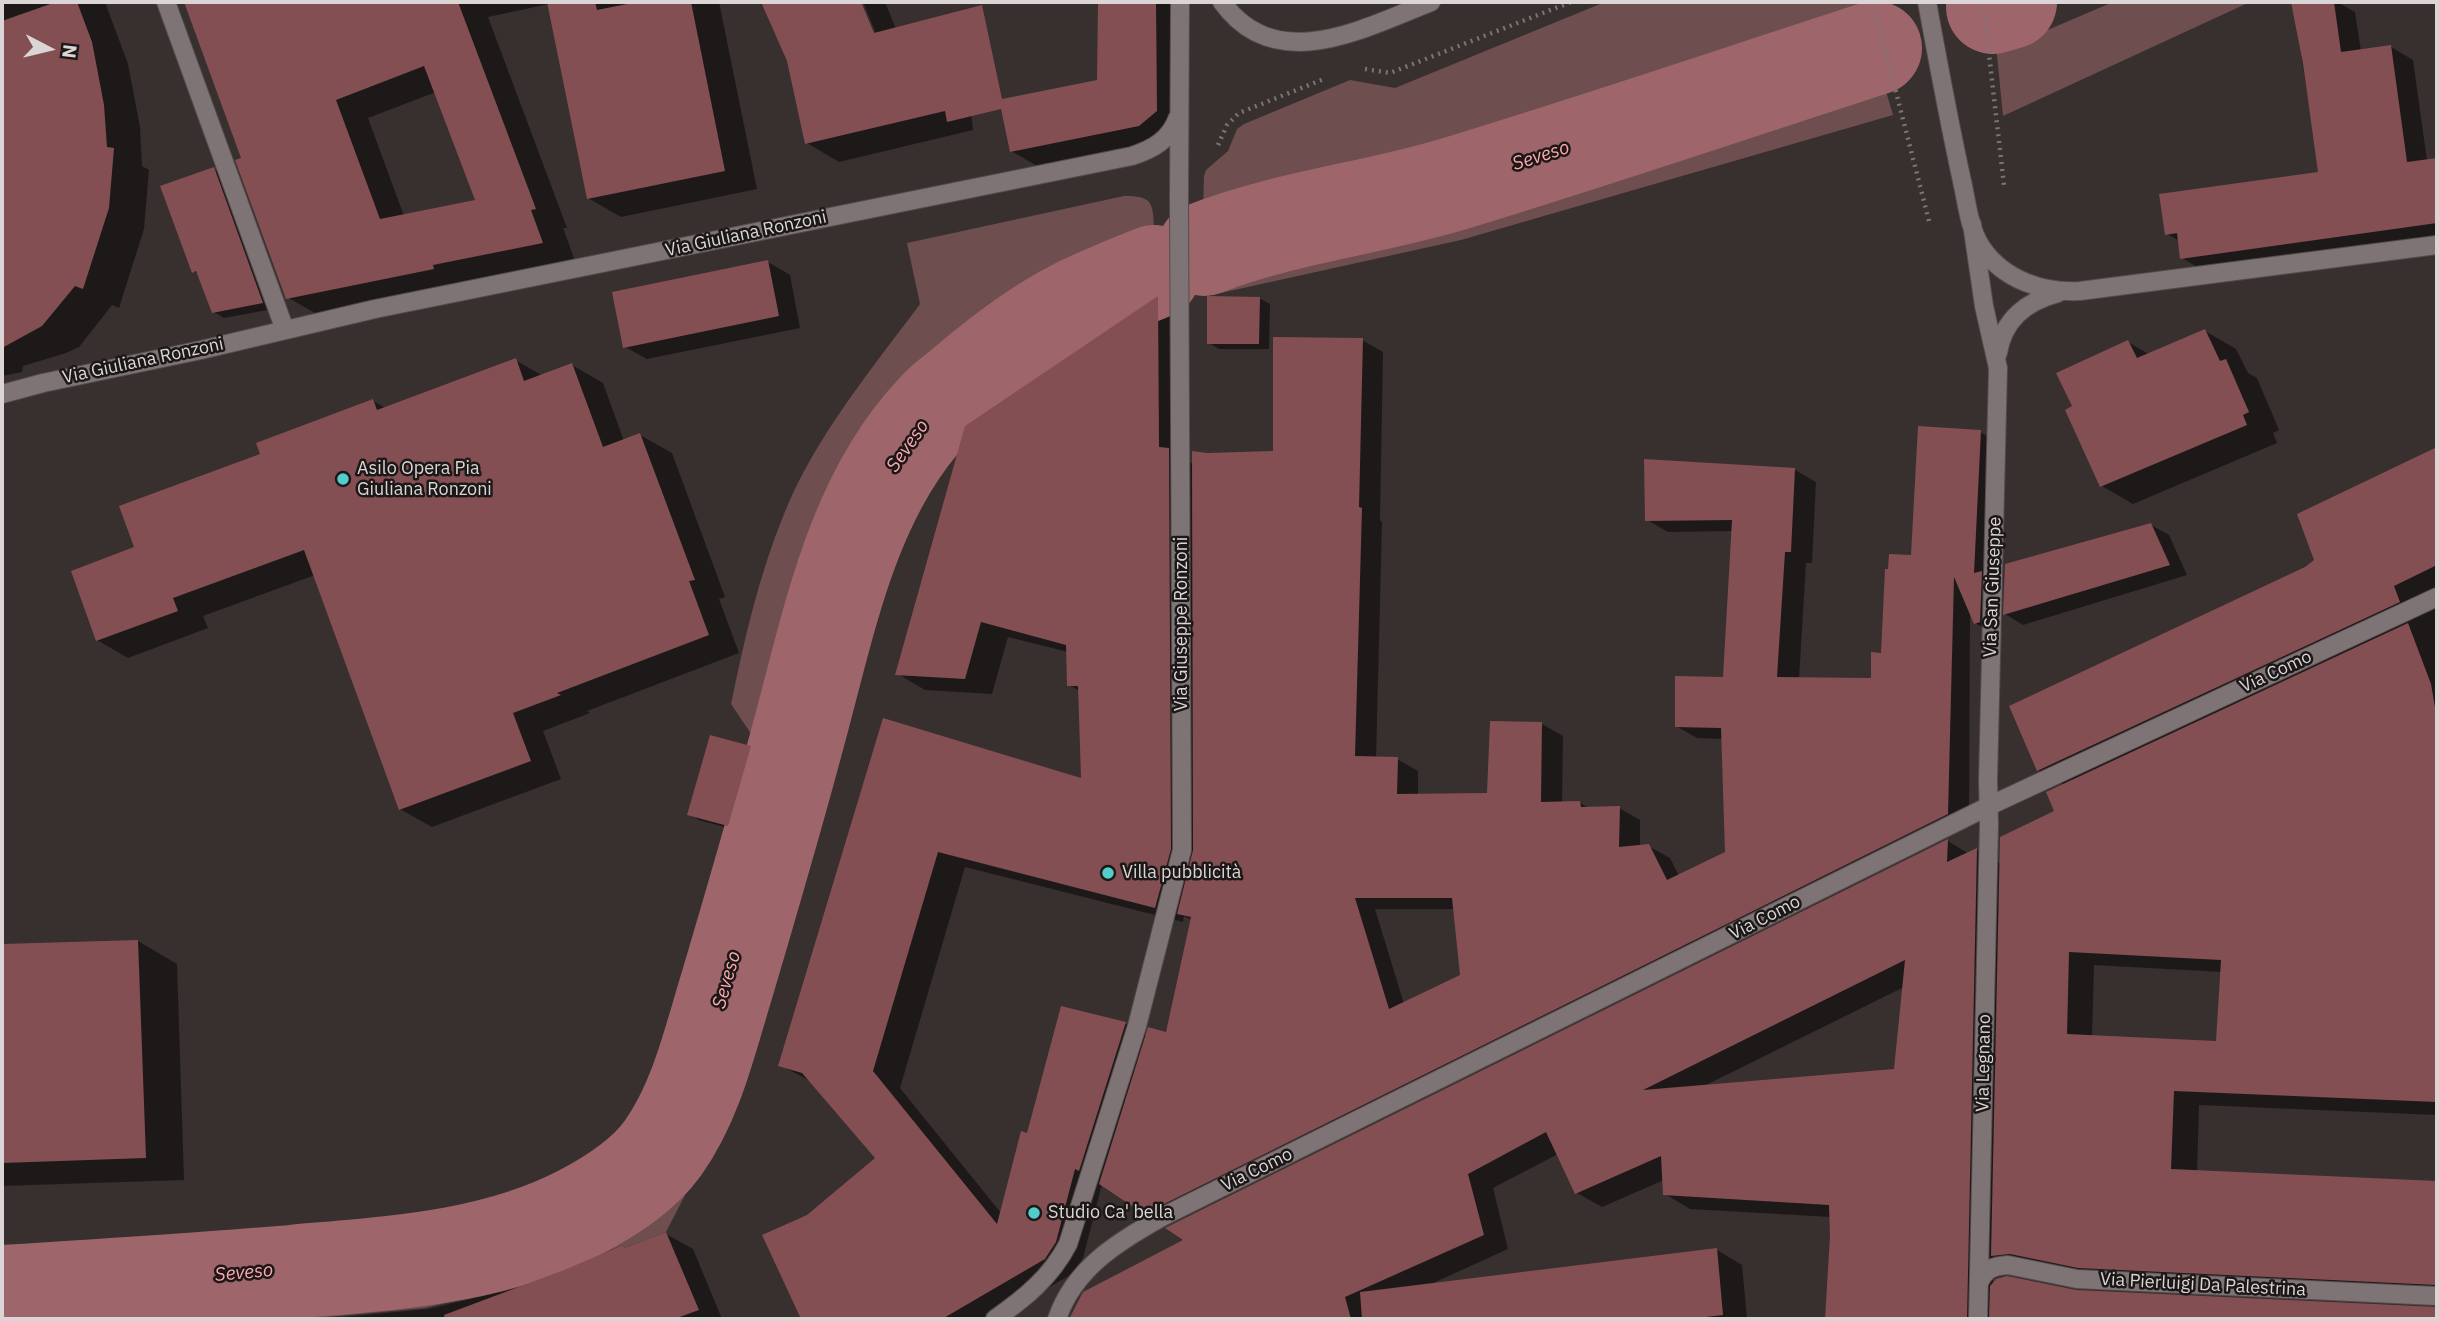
<!DOCTYPE html>
<meta charset="utf-8">
<style>
body{margin:0}
#map{position:relative;width:2439px;height:1321px;overflow:hidden;background:#382f2f;font-family:"IBM Plex Sans",sans-serif}
canvas{display:block}
.frame{position:absolute;inset:0;border:4px solid #dbd5d5;pointer-events:none}
.north{position:absolute;left:14px;top:14px;width:70px;height:70px;-webkit-text-stroke:5px #1c1818;paint-order:stroke;rotate:97deg;font-size:19px;font-weight:700;line-height:28px;text-align:center;color:#dbd5d5}
.north::after{content:'';display:block;margin:auto;width:24px;height:32px;background:#dbd5d5;clip-path:polygon(50% 0,100% 100%,50% 72%,0 100%)}
</style>
<div id="map">
<canvas width="2439" height="1321"></canvas>
<div class="frame"></div>
<div class="north">N</div>
</div>
<script>
const g = document.querySelector('canvas').getContext('2d');
g.lineJoin = 'round';
function fillPath(path, color) {
  g.fillStyle = color;
  g.fill(path, 'evenodd');
}
function trace(path, color, width, dash) {
  g.strokeStyle = color;
  g.lineWidth = width;
  g.lineCap = dash ? 'butt' : 'round';
  g.setLineDash(dash || []);
  g.stroke(path);
}
function label(font, color, halo, rows, align = 'center') {
  g.font = font + ' "IBM Plex Sans",sans-serif';
  g.lineWidth = 5;
  g.setLineDash([]);
  g.textBaseline = 'middle';
  g.strokeStyle = halo;
  g.fillStyle = color;
  for (const [text, x, y, turn = 0] of rows) {
    g.save();
    g.translate(x, y);
    g.rotate((+turn || 0) * Math.PI / 180);
    g.textAlign = isNaN(turn) ? turn : align;
    if (halo) g.strokeText(text, 0, 0);
    g.fillText(text, 0, 0);
    g.restore();
  }
}
const green = new Path2D(`
 M1605,2h257l2,6 -110,35 -115,45 -185,62 -96,24 -47,8 -57,19 -51,11 1,-36 2,-6 22,-19 9,-22 7,-5 106,-44 45,8z
 M2113,2h137l-247,114 -7,-71 54,-16z
 M1883,81l10,34 -432,125 -254,56 -3,-4v-7l104,-27 53,-16 283,-94 37,-11 110,-19 14,-5 45,-23z
 M1124,196c28,0 29,6 30,32 -36,16 -72,30 -105,51 -15,9 -29,21 -43,30 -75,48 -133,91 -175,172 -17,34 -19,72 -28,108 -13,53 -28,105 -43,158l-29,-43c13,-64 28,-129 53,-190 31,-77 87,-144 136,-210l-13,-61z
 M762,1015l-11,32 -36,90 -49,95 -41,16 -2,-3 -94,38 -104,25 -120,11h-233l344,-23c57,-9 110,-23 164,-44 18,-7 41,-15 57,-28 57,-49 95,-142 125,-209z`);
const shadow = new Path2D(`
 M2,2h103l23,62 12,63 2,39 7,4 -5,59 -25,79 -7,-3 -33,42 -13,6 -43,13 -1,6 -20,4z
 M186,2h533l38,187 -136,28 -33,-19 -39,-194 -61,13 79,211h-4l12,33 -255,55 -33,-19 -44,-138zM436,92l41,110 -73,14 -36,-98z
 M763,2h64l5,14v-14h27l16,40 4,-1 -16,-39h22l11,27 66,10 11,91 -134,32 -32,-19 -18,-82z
 M1099,2h68l17,9 -17,130 -128,26 -28,-16 88,-69z
 M2316,2h21l18,10 6,39 30,-4 22,13 17,122 7,-28v84l-233,33 -22,-13 -2,-17 -13,-7 153,-61 -27,-168z
 M214,169l10,6 49,134 -49,9 -10,-6 -14,-37 -6,-4z
 M768,262l22,13 10,53 -153,31 -22,-12z
 M1158,298l27,15 1,147 7,4 14,-10 67,-1 88,-113 21,12 -3,168 2,2 -6,237h21l21,12v24l71,-1 53,-70 21,12 -1,67h18l9,5h30l21,12v27l8,-1 22,12 9,18 48,-23 -3,-114 -27,-1 -21,-12 48,-48 9,-147 -65,1 -21,-12 148,-50 21,12 -4,81h-6l-7,116h73l10,-24 31,-99 67,-124 21,12 -6,137 7,4 -1,49 -5,1 -21,-12 -5,-11 -1,213 -802,400 -65,-41 -19,74 -11,16 -77,45h-192l-39,-83 44,-20 70,-57 -66,-77 -32,-17 104,-345 199,60 -3,-89 -11,-6 -1,-33 -60,-15 -16,57 -67,-4 -27,-16zM965,867l218,55 1,-6 8,4 -24,114 -21,2 -21,-12 -64,-16 -34,127 -27,78 -101,-125zM1375,909h80l7,67 -58,28z
 M1259,298l11,6 -1,45h-50l-10,-6z
 M2205,331l31,18 12,24 9,5 22,52 -6,3 4,10 -144,61 -31,-18 -28,-79 54,-65 22,13z
 M515,360l28,16 29,-11 31,18 21,58 16,-6 32,18 53,144 -6,2 20,54 -152,58 3,2 -47,18 18,48 -129,48 -32,-18 -85,-234 -112,41 5,12 -80,30 -31,-18 39,-92 127,-93 110,-54 12,7z
 M2437,448v387l-9,1 1,22 8,1v256l-238,-10 -2,67 240,11v114l-419,-27 -25,-14v30l83,6 361,17v10h-610l4,-102 -141,-8 -25,-15 -1,-14 -62,27 -25,-14 -19,-39 -65,34 15,61 -77,35 286,-34 25,15 5,54h-651l-6,-28 858,-450 21,13 8,-4 24,14 55,-52 9,-27 -27,-15 279,-209 -18,-46zM2094,965l128,7 -5,71 -125,-6zM1904,987l-8,84 -192,15z
 M2151,525l18,10 18,40 -164,50 -18,-11z
 M750,748l11,6 -22,77 -40,-11 -10,-6z
 M138,941l39,23 7,216 -182,6v-240z
 M666,1234l27,15 29,70h-400l106,-10 102,-24z`);
const river = new Path2D(`
 M1993,7l17,-5
 M1204,249c79,-31 165,-40 246,-64 142,-43 283,-91 425,-137
 M2,1292c96,-6 192,-12 289,-20 98,-9 200,-13 290,-60 30,-16 62,-36 82,-64 34,-48 47,-108 64,-163 24,-81 48,-163 70,-245 31,-112 53,-241 136,-329 9,-11 22,-19 33,-29 33,-28 68,-55 107,-75 26,-13 54,-24 81,-35`);
const building = new Path2D(`
 M56,2h21l15,40 12,63 3,42 7,1 -5,60 -26,81 -8,-3 -33,40 -40,22v-327z
 M184,2h274l78,207 -5,1 12,33 -110,22 1,4 -148,30 -51,-139 6,-2zM424,66l51,134 -95,19 -44,-119z
 M547,2h48l2,8 40,-8h54l34,169 -138,28z
 M761,2h100l13,31 108,-28 20,94 95,-19 1,-78h58l1,109 -18,15 -129,26 -9,-43 -54,13 -2,-11 -140,33 -18,-83z
 M2291,2h43l7,50 50,-7 16,117 30,-4v65l-257,36 -3,-26 -12,2 -6,-41 159,-22 -15,-108z
 M214,167l49,136 -51,10 -16,-42 -4,2 -32,-87z
 M768,260l11,56 -156,32 -11,-56z
 M1158,296l1,151 10,1 2,401 -16,59 -217,-56 -65,219 124,153 24,-93 6,2 34,-127 65,16 -47,149 -4,-2 -19,73 -11,17 -103,60h-141l-39,-84 45,-20 68,-57 -73,-85 -24,-7 105,-348 198,60 -3,-92h-11l-1,-41 -85,-23 -16,57 -70,-4 70,-249z
 M1207,296l53,1 -1,47h-52z
 M2205,329l15,32 6,-2 23,53 -6,3 4,10 -147,62 -35,-77 7,-4 -16,-33 72,-33 9,18z
 M1273,337l90,1 -4,169 3,1 -7,248 43,1 -1,37 90,-1 3,-72 52,1 -1,80 39,-1 1,6 39,-1 -1,41 30,-3 18,36 58,-28 -4,-124 -46,-1v-51l48,1 9,-157 -87,1 -1,-62 151,9 -4,84h-6l-8,125 94,1v-26l10,1 4,-84h3l1,-15 22,1 7,-129 63,4 -7,143 8,-2 -2,51 -6,2 -20,-47 -6,237 -804,400 -45,-30 49,-157 18,5 25,-115 -14,-3 16,-64 -1,-399 15,2 66,-2zM1355,898h97l8,77 -71,34z
 M516,358l8,23 48,-18 31,84 37,-14 55,147 -6,1 20,54 -152,58 4,2 -48,18 18,48 -132,49 -95,-260 -131,48 5,13 -82,30 -25,-70 63,-24 -15,-41 141,-52 -4,-11 117,-44 4,11z
 M2437,447v118l-43,21 6,16 -363,169 -28,-65 296,-139 9,-7 -17,-46z
 M2151,523l19,42 -167,50 2,-51z
 M2408,623l23,61 6,35v383l-263,-11 -3,78 266,12v104l-359,-17 -68,-14 -19,2 9,-419 54,-26 -8,-19zM2069,952l152,8 -5,81 -149,-7z
 M710,735l41,11 -23,80 -41,-11z
 M1948,839l-1,23 30,-14 -10,471h-142l5,-83 -1,-31 -166,-10 -2,-39 -86,38 -29,-62 -78,42 16,61 -139,62 6,22h-282l14,-27 100,-52 -18,-12 4,-2zM1905,960l-11,109 -251,21z
 M138,940l8,218 -144,5v-219z
 M666,1232l33,78 -25,9h-229l-1,-4 120,-45 59,-25 2,3z
 M1717,1248l6,67 -34,4h-327l-2,-27z
 M2007,1276l69,14 361,17v12h-448l1,-33 6,-7z`);
const path = new Path2D(`
 M1873,2l56,219
 M1983,2l21,183
 M1365,69l25,4 181,-71
 M1218,145l9,-20 12,-12 85,-34`);
const minor = new Path2D(`
 M166,2l119,328
 M1222,2c54,75 142,26 209,0
 M1927,2c11,60 22,120 35,179 5,22 7,48 20,67 22,32 61,45 98,43l357,-46
 M1972,224l12,82 14,62 -10,412 1,44 -11,495
 M1998,353c5,-33 29,-52 60,-60
 M2,394l41,-11 158,-33 174,-41 757,-153c21,-7 38,-16 46,-39
 M1979,1283c6,-14 14,-17 29,-18l69,14 360,17
 M995,1319c30,-21 56,-42 73,-75l69,-218 45,-176 -3,-651 1,-197
 M1057,1319c17,-51 62,-78 107,-103l825,-410 448,-209`);
const markers = [
 [343,479,7,"#52cdcc"],
 [1108,873,7,"#52cdcc"],
 [1034,1213,7,"#52cdcc"]
];
const streetNames = [
 ["Via Giuliana Ronzoni",746,234,-12],
 ["Via Giuliana Ronzoni",143,361,-12],
 ["Via San Giuseppe",1993,587,-88],
 ["Via Giuseppe Ronzoni",1182,624,-90],
 ["Via Como",2276,672,-25],
 ["Via Como",1765,918,-27],
 ["Via Legnano",1984,1063,-89],
 ["Via Como",1257,1170,-26],
 ["Via Pierluigi Da Palestrina",2203,1285,3]
];
const poiNames = [
 ["Asilo Opera Pia",357,469],
 ["Giuliana Ronzoni",357,490],
 ["Villa pubblicità",1122,873],
 ["Studio Ca' bella",1048,1213]
];
const waterNames = [
 ["Seveso",1541,156,-18],
 ["Seveso",908,446,-55],
 ["Seveso",727,980,-74],
 ["Seveso",244,1273,-5]
];
fillPath(green, '#6f4e50');
fillPath(shadow, '#0007');
trace(river, '#9e666b', 94);
fillPath(building, '#844f53');
trace(minor, '#544c4c', 20);
trace(path, '#7c7474', 4.5, [2, 5]);
trace(minor, '#7f7475', 18);
for (const [x, y, r, color] of markers) {
  const dot = new Path2D();
  dot.arc(x, y, r, 0, 2 * Math.PI);
  g.fillStyle = color;
  g.fill(dot);
  trace(dot, '#1c1818', 2.5);
}
label('18px', '#dbd5d5', '#1c1818', streetNames);
label('18px', '#dbd5d5', '#1c1818', poiNames, 'left');
label('italic 19px', '#fea8af', '#1c1818', waterNames);
</script>
